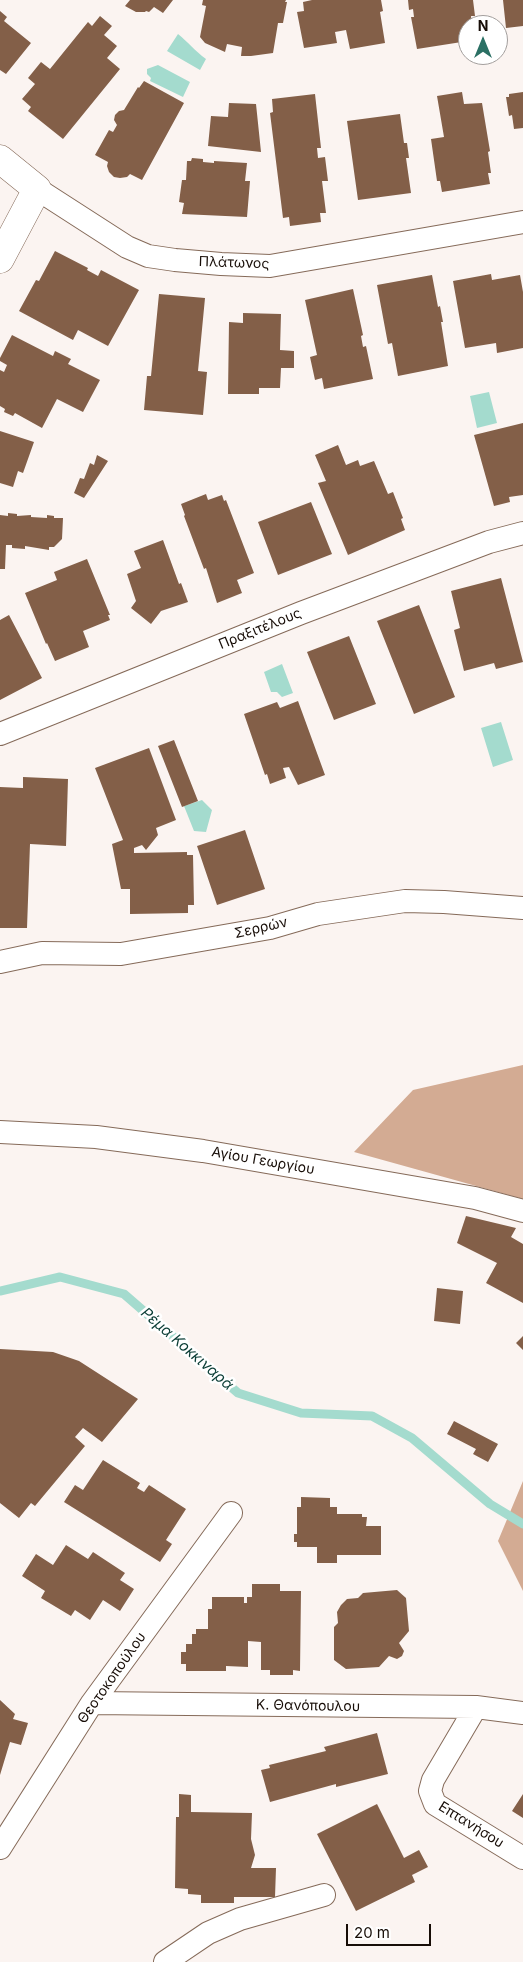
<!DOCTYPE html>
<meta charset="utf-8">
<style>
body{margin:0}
#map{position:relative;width:523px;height:1962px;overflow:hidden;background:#fbf4f1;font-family:Inter,sans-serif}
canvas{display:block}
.north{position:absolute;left:458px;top:15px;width:50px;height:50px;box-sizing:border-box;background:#fff;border:1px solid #a29e9c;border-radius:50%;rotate:0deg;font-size:14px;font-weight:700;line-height:20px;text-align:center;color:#170d07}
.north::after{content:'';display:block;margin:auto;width:18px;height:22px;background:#2b7064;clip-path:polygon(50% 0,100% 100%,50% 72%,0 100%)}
.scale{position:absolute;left:346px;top:1924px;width:85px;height:22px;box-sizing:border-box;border:2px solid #170d07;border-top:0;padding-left:6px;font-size:15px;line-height:18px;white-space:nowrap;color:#170d07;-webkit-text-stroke:4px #fff;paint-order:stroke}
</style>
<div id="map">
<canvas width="523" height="1962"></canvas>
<div class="north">N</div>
<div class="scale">20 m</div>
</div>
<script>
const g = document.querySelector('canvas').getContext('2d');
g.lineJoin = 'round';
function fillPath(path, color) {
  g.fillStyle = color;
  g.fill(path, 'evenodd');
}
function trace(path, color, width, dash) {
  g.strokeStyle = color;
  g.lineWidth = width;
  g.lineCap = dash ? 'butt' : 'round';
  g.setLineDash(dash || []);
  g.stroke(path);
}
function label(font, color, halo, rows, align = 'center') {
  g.font = font + ' Inter,sans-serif';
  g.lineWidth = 5;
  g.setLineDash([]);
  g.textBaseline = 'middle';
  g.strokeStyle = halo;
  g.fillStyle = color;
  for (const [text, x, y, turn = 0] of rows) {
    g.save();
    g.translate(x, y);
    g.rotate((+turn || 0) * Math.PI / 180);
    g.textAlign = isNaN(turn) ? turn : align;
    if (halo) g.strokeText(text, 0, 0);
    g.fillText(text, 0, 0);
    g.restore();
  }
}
const forest = new Path2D(`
 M523,1065v134l-169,-47 59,-62z
 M523,1481v110l-25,-50z`);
const water = new Path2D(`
 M178,34c10,8 17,17 28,25l-6,11 -33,-19z
 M158,65l32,17 -7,15 -33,-16 1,-3 -4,-4v-5z
 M489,392l8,31 -20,5 -7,-32z
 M282,664l11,29 -11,4 -5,-5h-6l-7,-20z
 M501,722l12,38 -20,7 -12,-39z
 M202,800l10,10 -6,22 -12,-1 -10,-25z`);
const stream = new Path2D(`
 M0,1291l60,-14 64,17 114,99 63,20 71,3 40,22 78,66 33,20`);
const building = new Path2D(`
 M130,0h43l-10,13 -9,-6 -5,5 -3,-1 -1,1h-9l-11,-6z
 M203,0h83l-1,2h2l-4,21h-5l-5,30 -22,3h-10l1,-9 -15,-3 -2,8 -20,-9 -5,-6 6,-31 -4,-1z
 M312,0h69l2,11 -3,1 5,31 -35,6 -4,-19 -11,2 2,11 -33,5 -7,-36 7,-1 -1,-9z
 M408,0h65l2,16h-4l1,9h-4v16l-51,8 -6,-32h3l-1,-8 -4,1z
 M503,0h20v26l-17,2z
 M0,11l7,6 -3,4 27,22 -25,31 -6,-4z
 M100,16l12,10 -8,9 13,11 -10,12 13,11 -57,70 -35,-28 3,-4 -9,-8 13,-15 -7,-6 13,-16 9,7 38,-47 4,4z
 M144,81l40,22 -42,77 -12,-6 -3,3 -7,1 -6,-1 -5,-5 -2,-6 1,-4 -13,-7 14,-25 4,2 4,-7 -3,-5 1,-5 4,-4 5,-1 14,-23 1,1z
 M462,92l2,12 18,-1 8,48 -2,1 3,21h-3l2,11 -48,8 -2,-11h-3l-6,-42 13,-2 -7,-41z
 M523,92v36l-9,1 -2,-14 -3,1 -3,-19h3v-3z
 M315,94l6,54h-4l1,10 7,-1 3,24h-6l4,32h-6l1,9 -31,4 -1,-9 -6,1 -13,-105 3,-1 -1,-13z
 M229,103l27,1 5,48 -53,-6 3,-30 17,1z
 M400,114l4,29h3l2,15h-3l5,35 -53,7 -11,-79z
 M192,158l11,1v3l11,1v-2l33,2 -2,18h5l-3,36 -65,-3 2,-11 -5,-1 3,-22h4l1,-19h4z
 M55,251l33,17 -1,2 11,6 3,-6 38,20 -31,56 -30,-16 -5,10 -54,-29 17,-31 3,1z
 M491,274l1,6 28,-5 3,17v56l-26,5 -1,-10 -31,5 -12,-67z
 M432,275l6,32 2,-1 3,16h-2l7,44 -50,10 -6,-33 -4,1 -11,-59z
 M353,289l10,46 -2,1 2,11 3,-1 7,33 -49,10 -2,-11 -7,2 -5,-23 7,-2 -12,-55z
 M159,294l46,4 -7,73 9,1 -4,43 -59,-5 3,-34h4z
 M243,313l38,1 -1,36 14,1v17h-13l-1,20h-21v6h-31l1,-72 14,1z
 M12,335l41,21 2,-5 16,8 -3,5 32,16 -17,32 -26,-13 -15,29 -27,-15 -2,3 -9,-4 1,-3 -5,-3v-36l4,2 3,-7 -7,-4v-3z
 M523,423v72l-14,2 1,5 -16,4 -20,-71z
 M0,431l34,11 -11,31 -5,-2 -5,16 -13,-4z
 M338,445l8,20 12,-5 2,6 14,-5 14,33 5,-2 10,26 -2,1 4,11 -57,25 -30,-72 8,-2 -11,-26z
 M97,455l11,6 -24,37 -10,-5 6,-15 4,1 6,-16 4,2z
 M206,494l2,6 14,-5 2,6 2,-1 28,73 -17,7 5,13 -25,10 -11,-35 -2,1 -20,-53 1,-1 -4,-11z
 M311,502l21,52 -54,21 -20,-53z
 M8,513l9,1v2l14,-1v2l16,1v-3l7,1v2h9l-1,21 -8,8h-5v3l-24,-4v3l-13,-1v-3h-6l-1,24h-5v-54l8,1z
 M163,540l16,44 2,-1 7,19 -27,9 -10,13 -20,-16 5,-7 -9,-27 14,-6 -7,-17z
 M87,559l23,56h-2l2,5 -27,11 6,16 -34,14 -8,-18 -1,1 -21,-51 32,-13 -3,-8z
 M501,578l22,84 -27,7 -2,-6 -30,8 -10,-41 6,-2 -9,-37z
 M419,605l36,92 -41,17 -37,-93z
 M9,615l33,63 -42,22v-80z
 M349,636l27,68 -42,16 -27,-68z
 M298,701l27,74 -27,10 -9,-18 -6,1 3,10 -16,6 -3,-10 -2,1 -21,-61 33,-12 3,6z
 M174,740l24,61 -16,6 -24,-61z
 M149,748l27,72 -20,8 2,7 -12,15 -4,-5 -8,3v5l53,-1v3h6l1,50h-6v8l-58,1v-25h-9l-9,-45 11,-4 -28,-72z
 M23,777l45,2 -2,67 -36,-2 -3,84h-27v-141l23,1z
 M245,830l20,59 -48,16 -20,-59z
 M466,1216l50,12 -5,9 12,7v59l-37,-20 11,-20 -40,-20z
 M437,1288l26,3 -3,33 -26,-3z
 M523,1336v14l-7,-7z
 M0,1349l53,3 26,9 59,38 -36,43 -19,-14 -8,9 10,9 -50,60 -4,-3 -12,15 -19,-15z
 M454,1421l44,23 -10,18 -15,-8 3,-5 -29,-15z
 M103,1460l37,23 -3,5 7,4 5,-7 37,24 -20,31 6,4 -12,18 -96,-60 11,-17 8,5z
 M301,1497l29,1v9h7v7h25v3h5l-1,9h15v29h-44v8h-20v-16h-20v-5h-3v-8h3v-27h4z
 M66,1545l22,14 5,-7 32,21 -5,7 14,9 -14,22 -17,-11 -13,20 -15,-10 -4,6 -30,-18 4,-7 -23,-15 14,-22 17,11z
 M252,1584h28v7h21l-1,80 -7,-1v5h-23v-5h-9v-28l-13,-1v26l-22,-1v5h-40v-7h-5v-12h5v-8h6v-10h4v-5h12v-20h4v-12h32v6h3v-6h5z
 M397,1590l9,8 3,33 -10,12 5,8 -2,5 -5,3 -8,-3 -10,11 -33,2 -12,-9v-33l4,-4 -1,-11 4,-7 6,-6 11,-1 5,-5z
 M0,1700l15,14 -2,5 15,4 -7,22 -11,-3 -10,33z
 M377,1733l11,41 -52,13v-3l-66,18 -9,-32 9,-2 -1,-3 57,-14 -2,-4z
 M179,1794l12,1v17l61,1 -1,26 4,16 -4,13h25l-1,29h-41v6h-33v-8l-13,-1v-5l-13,-1 1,-71h3z
 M523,1794v24l-11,-7z
 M377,1804l27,54 15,-8 9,17 -16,8 3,7 -59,29 -39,-77z`);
const minor = new Path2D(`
 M37,189l90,58 21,9 27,4 46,4 49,2 253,-44
 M0,734l301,-121 188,-71 34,-9
 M0,962l42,-9 79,1 149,-26 48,-14 87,-13 39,1 79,6
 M0,1132l96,5 107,14 272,47 48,13
 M92,1703l384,4 47,6
 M476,1707l-43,73 -3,11 5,13 88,54
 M0,1848l92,-145 139,-190
 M165,1962l43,-29 32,-14 84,-24`);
const tertiary = new Path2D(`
 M0,159l37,30 -37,70`);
const streetNames = [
 ["Πλάτωνος",234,263,2],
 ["Πραξιτέλους",260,629,-22],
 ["Σερρών",261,928,-13],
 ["Αγίου Γεωργίου",263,1161,10],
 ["Θεοτοκοπούλου",112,1678,-55],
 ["Κ. Θανόπουλου",308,1706,1],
 ["Επτανήσου",471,1825,32]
];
const waterNames = [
 ["Ρέμα Κοκκιναρά",187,1349,41]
];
fillPath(forest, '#d3ab93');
fillPath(water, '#a4dbce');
trace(stream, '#a4dbce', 9);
fillPath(building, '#835f48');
trace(minor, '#856a59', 24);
trace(tertiary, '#856a59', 29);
trace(minor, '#fff', 22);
trace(tertiary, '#fff', 28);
label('14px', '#170d07', '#fff', streetNames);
label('italic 15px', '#093c34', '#fff', waterNames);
</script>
